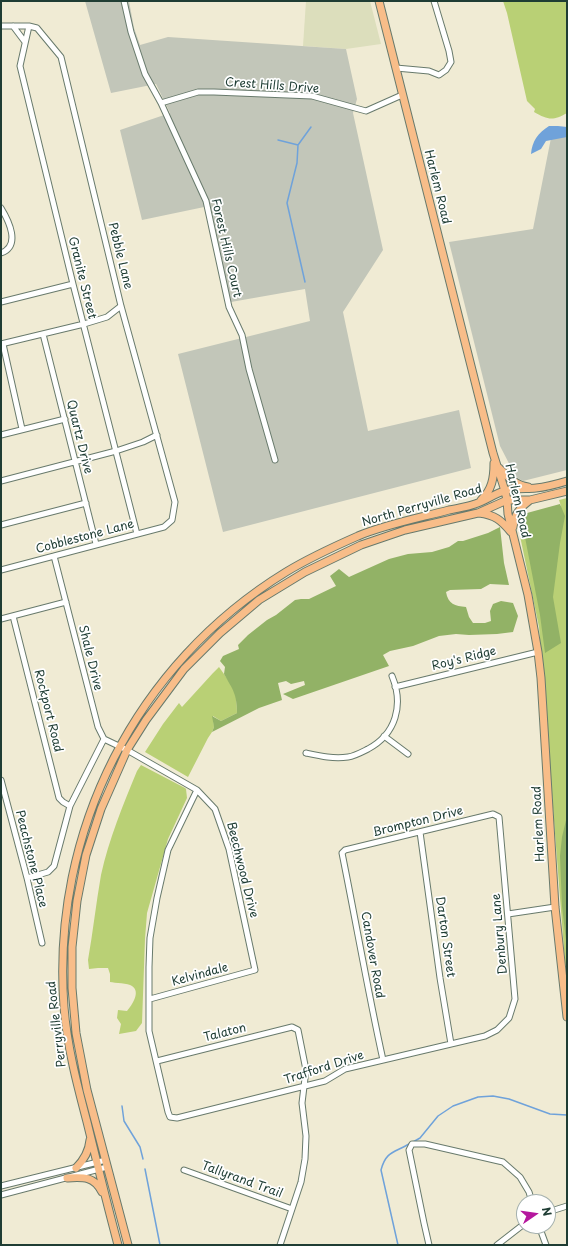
<!DOCTYPE html>
<style>
body{margin:0}
#map{position:relative;width:568px;height:1246px;overflow:hidden;background:#f0ebd4;font-family:"Playpen Sans",sans-serif}
canvas{display:block}
.frame{position:absolute;inset:0;border:2px solid #1f3d34;pointer-events:none}
.north{position:absolute;left:516px;top:1194px;width:40px;height:40px;box-sizing:border-box;background:#fff;border:1px solid #a5b1ae;border-radius:50%;rotate:77deg;font-size:11px;font-weight:700;line-height:16px;text-align:center;color:#1f3d34}
.north::after{content:'';display:block;margin:auto;width:14px;height:18px;background:#b5179e;clip-path:polygon(50% 0,100% 100%,50% 72%,0 100%)}
</style>
<div id="map">
<canvas width="568" height="1246"></canvas>
<div class="frame"></div>
<div class="north">N</div>
</div>
<script>
const g = document.querySelector('canvas').getContext('2d');
g.lineJoin = 'round';
function fillPath(path, color) {
  g.fillStyle = color;
  g.fill(path, 'evenodd');
}
function trace(path, color, width, dash) {
  g.strokeStyle = color;
  g.lineWidth = width;
  g.lineCap = dash ? 'butt' : 'round';
  g.setLineDash(dash || []);
  g.stroke(path);
}
function label(font, color, halo, rows, align = 'center') {
  g.font = font + ' "Playpen Sans",sans-serif';
  g.lineWidth = 3.5;
  g.setLineDash([]);
  g.textBaseline = 'middle';
  g.strokeStyle = halo;
  g.fillStyle = color;
  for (const [text, x, y, turn = 0] of rows) {
    g.save();
    g.translate(x, y);
    g.rotate((+turn || 0) * Math.PI / 180);
    g.textAlign = isNaN(turn) ? turn : align;
    if (halo) g.strokeText(text, 0, 0);
    g.fillText(text, 0, 0);
    g.restore();
  }
}
const built = new Path2D(`
 M306,1h64l11,43 -35,5 -43,-3z`);
const industrial = new Path2D(`
 M85,1h44l5,27 6,17 28,-8 178,12 11,50 -4,14 30,137 -40,62 25,119 91,-21 12,58 -248,64 -45,-178 132,-33 -5,-32 -74,13 -22,-96 -67,14 -22,-90 50,-17 -14,-29 -45,9z
 M567,127v343l-44,11 -7,-4 -16,-31 -51,-204 84,-13 18,-91z`);
const green = new Path2D(`
 M503,1h64v112c-14,8 -19,7 -33,-1l1,-3 -8,-8 -20,-88z
 M567,498v490l-28,-361 -19,-91 1,-19 40,-11 -2,-6z
 M219,667l17,24 1,22 -16,8 -8,-5 1,11 -2,5 -4,6 -20,39 -43,-25 18,-28 16,-21 3,4 31,-34z
 M141,765l44,23 1,1 1,9 -19,41 -21,74 -2,26 -3,84 -6,8 -17,3 2,-10 -4,-6 1,-8 9,1c5,-6 14,-19 5,-25 -4,-3 -17,-3 -22,-4v-8l-2,-6h-10l-9,1 -1,-9c5,-28 8,-57 13,-85 8,-36 22,-70 36,-104z`);
const forest = new Path2D(`
 M560,504l5,12 -5,27 -7,54 8,46 -16,10 -5,-38 -17,-88 4,-14z
 M500,527l4,36 5,22 -19,-1 -9,5 -31,1 -4,2c2,12 9,14 20,15l3,10 4,6h12l6,-2 -1,-10 3,-7 8,-3 12,2 5,13 -5,16 -16,2 -28,1 -13,-1 -17,2 -26,10 -23,5 -7,4 6,11 -96,33 -10,-5 22,-9 -1,-4 -13,3 -5,-3 -8,2 4,17 -23,8 -47,24 2,-5 -2,-11 9,5 16,-8c0,-19 -4,-23 -13,-39l1,-7 -5,-6 3,-5 16,-7 -1,-4 10,-10 19,-15 9,-5 19,-15 6,-1h8l27,-13 -6,-10 9,-7 10,8 40,-18 19,-5 24,-2 17,-5 9,-6h5l25,-8z
 M567,816v133l-5,-43 -2,-50 2,-19z`);
const water = new Path2D(`
 M549,126h9l9,1v10l-21,4 -5,8 -10,5c1,-13 7,-21 18,-28z`);
const stream = new Path2D(`
 M278,140l20,5
 M305,282l-18,-79 10,-40 1,-18 13,-18
 M122,1106l2,15 16,26 3,12
 M413,1142l7,-4 18,-22 15,-10 25,-9 15,-1 16,3 41,15 17,1
 M145,1169l15,76
 M398,1245l-17,-75c5,-19 13,-17 28,-26`);
const minor = new Path2D(`
 M124,1l7,31 14,42 16,29 45,98 23,106 13,28 7,34 26,91
 M1,26h28l8,2 24,29 60,249 54,196 -3,18 -8,7 -163,43
 M13,26l12,16
 M29,26l-9,40 53,218 64,250
 M396,68l33,3 10,4 7,-5 5,-8 -2,-11 -15,-50
 M161,103l37,-11h16l98,4 54,15 36,-16
 M1,208c8,13 20,38 0,45
 M1,302l72,-18
 M43,334l53,210
 M1,344l83,-20 23,-7 14,-11
 M3,344l19,85
 M1,435l64,-16
 M1,481l115,-30 27,-9 14,-7
 M1,525l85,-22
 M54,556l44,171 6,12 23,11 70,40 18,19 14,40 26,121 -105,29
 M13,616l46,182 4,4 7,4
 M1,619l65,-17
 M395,687l143,-35
 M384,736l24,18
 M306,753c14,3 27,6 42,4 7,-1 14,-5 20,-8 28,-15 36,-44 24,-73
 M1,780l26,98 15,65
 M197,790l-29,60 -11,48 -7,40 -1,29v64l19,81 2,5 7,1 148,-37 20,-12 106,-25 34,-8 12,-6 12,-12 6,-19 -16,-182 -6,-3 -148,36 -3,3c14,69 26,139 41,207
 M420,832l20,146 11,66
 M27,878l21,-6 6,-6 16,-60 34,-67
 M508,914l47,-7
 M157,1061l135,-34 6,3 8,40 -4,33 4,33 -1,23 -4,23 -21,63
 M184,1170l108,39
 M1,1186l105,-26
 M1,1195l106,-28
 M548,1212l19,-6
 M539,1226l7,19
 M429,1245l-5,-22 -15,-73 3,-6h13l78,18 17,15 9,15 3,10
 M497,1245l27,-21`);
const major = new Path2D(`
 M379,1l114,452 12,38 2,9 1,14 20,81 10,57 3,26 14,229 12,110
 M499,468c9,9 16,17 29,19
 M481,500c11,-10 13,-22 13,-37
 M479,513c16,2 22,7 32,19
 M513,527c1,-12 7,-20 17,-27
 M76,1168c8,-8 13,-17 14,-28
 M67,1178c16,-1 27,-2 35,14
 M118,1245c-11,-41 -21,-82 -31,-123 -10,-38 -20,-76 -23,-115 -13,-176 72,-343 222,-435 23,-14 47,-25 72,-36 29,-12 61,-18 91,-26 9,-2 18,-3 26,-6 10,-3 19,-10 29,-13 10,-3 22,-2 32,-3 10,-1 21,-4 31,-7
 M128,1245l-41,-155 -11,-57 -4,-45v-41l5,-46 9,-46 15,-46 26,-59 19,-30 38,-51 36,-36 39,-33 46,-28 56,-27 44,-15 73,-17 29,-13h23l37,-9`);
const streetNames = [
 ["Crest Hills Drive",272,86,4],
 ["Harlem Road",437,187,76],
 ["Forest Hills Court",226,248,77],
 ["Pebble Lane",120,256,76],
 ["Granite Street",82,278,76],
 ["Quartz Drive",79,437,76],
 ["Harlem Road",517,501,77],
 ["North Perryville Road",422,506,-16],
 ["Cobblestone Lane",85,537,-15],
 ["Shale Drive",90,658,76],
 ["Roy's Ridge",464,659,-14],
 ["Rockport Road",48,711,76],
 ["Brompton Drive",418,822,-14],
 ["Harlem Road",539,824,-93],
 ["Peachstone Place",31,859,76],
 ["Beechwood Drive",242,870,76],
 ["Denbury Lane",500,934,-95],
 ["Darton Street",445,937,82],
 ["Candover Road",372,955,80],
 ["Kelvindale",200,975,-15],
 ["Perryville Road",57,1024,-97],
 ["Talaton",225,1033,-14],
 ["Trafford Drive",324,1068,-18],
 ["Tallyrand Trail",242,1180,20]
];
fillPath(built, '#dcdebc');
fillPath(industrial, '#c2c6b9');
fillPath(green, '#b9d075');
fillPath(forest, '#92b266');
fillPath(water, '#6fa2da');
trace(stream, '#6fa2da', 1.5);
trace(minor, '#687a6c', 7);
trace(major, '#687a6c', 9);
trace(minor, '#fff', 5);
trace(major, '#f8bd89', 7);
label('12px', '#1f3d34', '#fff', streetNames);
</script>
